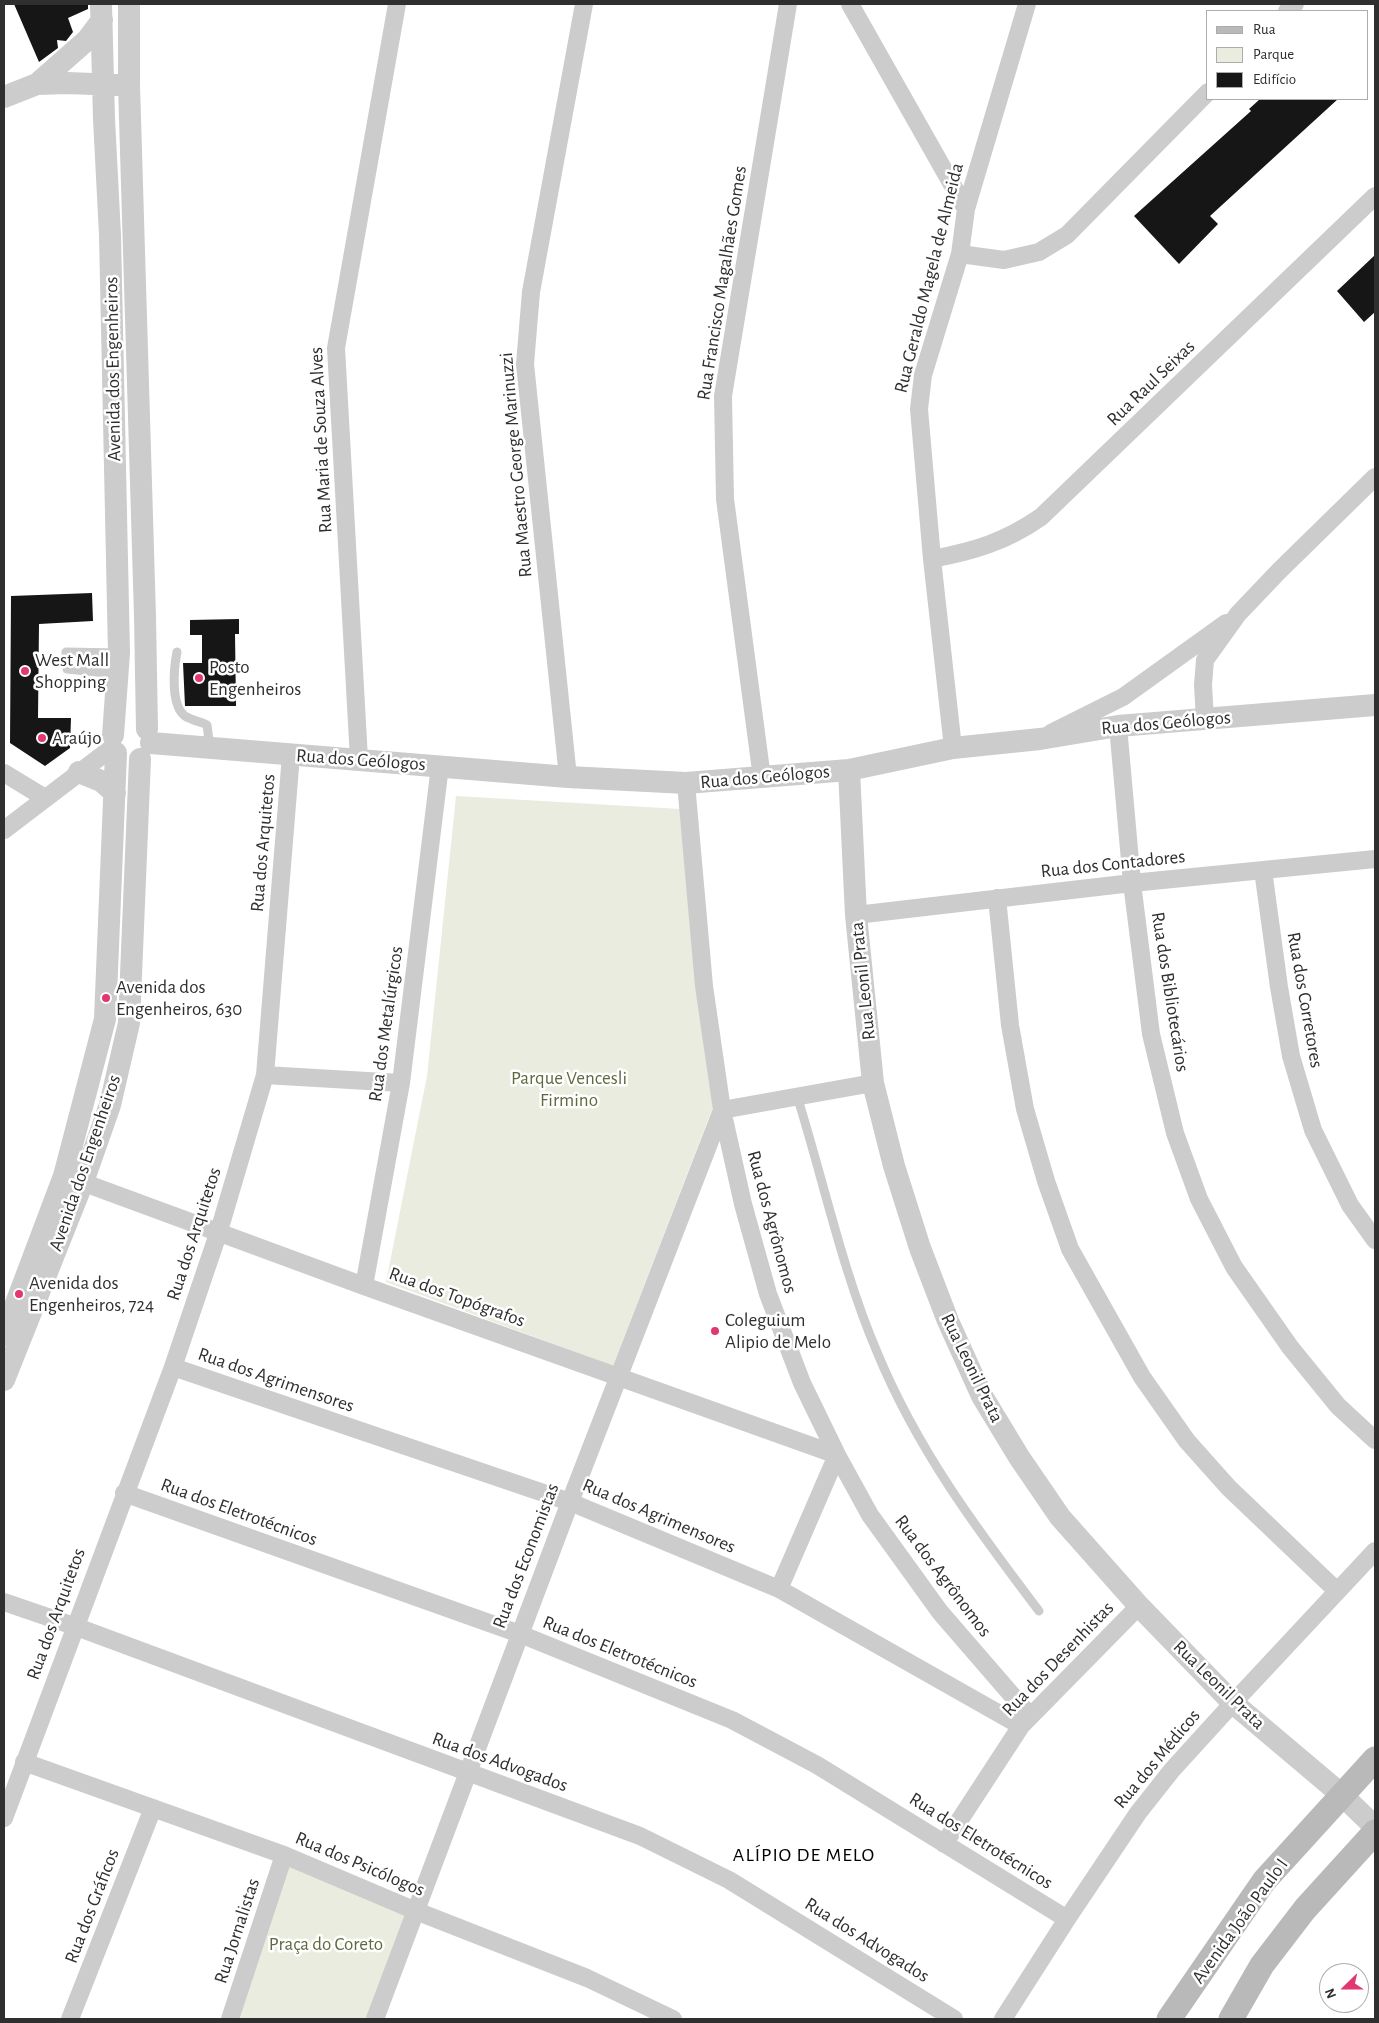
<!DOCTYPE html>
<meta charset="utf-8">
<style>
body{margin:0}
#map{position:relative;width:1379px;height:2023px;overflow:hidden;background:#fff;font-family:"Alegreya Sans",sans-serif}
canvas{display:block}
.frame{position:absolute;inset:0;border:5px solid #2f2f2f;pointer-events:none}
.legend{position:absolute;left:1206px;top:10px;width:162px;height:90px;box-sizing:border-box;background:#fff;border:1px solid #acacac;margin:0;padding:6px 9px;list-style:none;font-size:15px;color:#2f2f2f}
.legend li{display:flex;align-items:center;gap:10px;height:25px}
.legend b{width:25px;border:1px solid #acacac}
.north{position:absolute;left:1319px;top:1963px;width:50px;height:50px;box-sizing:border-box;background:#fff;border:1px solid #acacac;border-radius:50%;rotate:248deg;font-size:14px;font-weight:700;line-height:20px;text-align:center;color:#2f2f2f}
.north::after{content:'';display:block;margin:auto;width:18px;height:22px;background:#e0386f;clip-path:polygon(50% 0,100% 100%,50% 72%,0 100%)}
</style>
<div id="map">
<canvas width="1379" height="2023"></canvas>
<div class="frame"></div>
<ul class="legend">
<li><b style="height:6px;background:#b9b9b9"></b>Rua</li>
<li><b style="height:14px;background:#e9ecde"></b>Parque</li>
<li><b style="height:14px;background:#161616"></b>Edifício</li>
</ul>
<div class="north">N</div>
</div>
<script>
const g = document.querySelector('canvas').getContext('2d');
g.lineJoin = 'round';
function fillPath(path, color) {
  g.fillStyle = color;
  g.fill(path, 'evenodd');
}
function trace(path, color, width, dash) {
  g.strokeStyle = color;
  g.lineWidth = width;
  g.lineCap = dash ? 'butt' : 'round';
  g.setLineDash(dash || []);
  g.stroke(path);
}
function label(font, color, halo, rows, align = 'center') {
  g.font = font + ' "Alegreya Sans",sans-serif';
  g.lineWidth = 5;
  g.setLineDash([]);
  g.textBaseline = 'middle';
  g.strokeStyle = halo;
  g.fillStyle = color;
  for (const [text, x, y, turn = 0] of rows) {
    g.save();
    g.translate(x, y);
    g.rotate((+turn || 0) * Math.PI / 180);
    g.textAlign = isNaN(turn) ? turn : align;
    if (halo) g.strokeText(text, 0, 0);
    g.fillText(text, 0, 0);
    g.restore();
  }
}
const green = new Path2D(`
 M456,796l224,13 33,298 -100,259 -227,-84 41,-206z
 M284,1855l130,50 -37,114h-147z`);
const building = new Path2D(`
 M14,4h74v5l-20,9 5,14 -7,9 -9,-1 1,8 -19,14z
 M1260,99h78l-128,117 8,8 -39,40 -45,-48 117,-105 -2,-2z
 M1375,255v57l-11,10 -27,-31z
 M92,593l1,28 -54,3 -1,94h33l-1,30 -25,18 -35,-23 1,-147z
 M239,619v15h-4l1,72h-51l-2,-43h19v-28h-12v-15z`);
const service = new Path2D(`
 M177,652c-3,15 -7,53 8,64 6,4 16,6 22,9l3,23
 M116,674l-49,-5 -1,-17 53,1
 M797,1096c27,86 45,174 80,256 40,97 99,176 162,259`);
const minor = new Path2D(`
 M850,4l116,205
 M1287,11l8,-7
 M960,254l44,6 35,-8 28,-17 141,-143
 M932,559c42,-8 73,-17 109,-42l334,-321
 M1205,719l-2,-34 2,-25 33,-46 41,-43 96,-94
 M1118,726l14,157 19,151 24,99 24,66 35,68 56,80 48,59 37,34
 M1051,733l72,-36 103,-74
 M953,748l-21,-189 -13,-150 4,-34 37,-121 6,-45 61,-205
 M359,759l-23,-411 61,-344
 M4,773l41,25
 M568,777l-43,-413 6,-72 53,-288
 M762,778l-37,-279 -2,-103 65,-392
 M686,783l18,203 18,124 21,94 25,90 34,89 35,72 33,60 70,97 90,104
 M4,830l109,-83
 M1263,870l16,117 12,69 22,74 37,75 25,35
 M997,898l13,127 15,84 21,72 24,68 72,128 45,64 42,47 108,103
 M856,915l276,-32 243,-24
 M265,1075l136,8
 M722,1110l151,-27
 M71,1178l293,108 473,169
 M364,1286l37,-203 39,-317
 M173,1367l397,135 209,87 242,137
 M124,1493l396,141 212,86 85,45 250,154
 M779,1589l58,-134
 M4,1602l70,24 566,210 89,44 225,139
 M24,1762l260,93 132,56 171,67 86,41
 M4,1818l169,-451 46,-136 46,-156 26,-320
 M944,1844l77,-118 118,-120
 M70,2019l83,-211
 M230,2019l54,-164
 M375,2019l195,-517 152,-392
 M1003,2019l64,-100 71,-106 34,-43 61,-67 142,-152`);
const tertiary = new Path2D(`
 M101,4l3,115 6,116 9,418 -6,82
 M129,4v81l16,531 2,113
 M37,84l30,-1 51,2
 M4,97l33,-13 50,-44 15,-20
 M151,743l417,34 118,6 163,-13 104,-22 87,-9 78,-13 257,-21
 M849,770l7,145 17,168 21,83 26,82 28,73 34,75 37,61 41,60 79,89 94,97 109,92 33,32
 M79,772l22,9 14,12
 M4,1335l60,-159 41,-157 11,-266
 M4,1380l79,-198 27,-77 19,-82 11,-264`);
const secondary = new Path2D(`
 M1169,2019l95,-138 111,-122
 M1231,2019l31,-54 43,-56 70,-77`);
const markers = [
 [25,671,5,"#e0386f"],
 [199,678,5,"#e0386f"],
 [42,738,5,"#e0386f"],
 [106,998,5,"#e0386f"],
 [19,1294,5,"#e0386f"],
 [715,1331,5,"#e0386f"]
];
const streetNames = [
 ["Rua Geraldo Magela de Almeida",929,278,-76],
 ["Rua Francisco Magalhães Gomes",722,283,-81],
 ["Avenida dos Engenheiros",113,369,-91],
 ["Rua Raul Seixas",1151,383,-44],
 ["Rua Maria de Souza Alves",321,440,-93],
 ["Rua Maestro George Marinuzzi",516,465,-95],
 ["Rua dos Geólogos",1166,723,-5],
 ["Rua dos Geólogos",361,760,4],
 ["Rua dos Geólogos",765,777,-5],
 ["Rua dos Arquitetos",263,843,-85],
 ["Rua dos Contadores",1113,864,-6],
 ["Rua Leonil Prata",863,981,-96],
 ["Rua dos Bibliotecários",1170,992,81],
 ["Rua dos Corretores",1305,1000,80],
 ["Rua dos Metalúrgicos",386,1024,-82],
 ["Avenida dos Engenheiros",85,1163,-71],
 ["Rua dos Agrônomos",772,1222,75],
 ["Rua dos Arquitetos",194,1234,-72],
 ["Rua dos Topógrafos",457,1297,20],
 ["Rua Leonil Prata",972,1368,64],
 ["Rua dos Agrimensores",276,1380,19],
 ["Rua dos Eletrotécnicos",239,1512,20],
 ["Rua dos Agrimensores",659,1516,23],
 ["Rua dos Economistas",526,1556,-69],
 ["Rua dos Agrônomos",943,1576,53],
 ["Rua dos Arquitetos",56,1614,-70],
 ["Rua dos Eletrotécnicos",620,1652,22],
 ["Rua dos Desenhistas",1058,1659,-46],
 ["Rua Leonil Prata",1219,1685,44],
 ["Rua dos Médicos",1157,1759,-50],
 ["Rua dos Advogados",500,1762,20],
 ["Rua dos Eletrotécnicos",981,1841,32],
 ["Rua dos Psicólogos",360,1864,23],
 ["Rua dos Gráficos",92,1906,-69],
 ["Avenida João Paulo I",1240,1921,-54],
 ["Rua Jornalistas",237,1931,-72],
 ["Rua dos Advogados",867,1940,32]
];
const poiNames = [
 ["West Mall",35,660],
 ["Shopping",35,682],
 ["Posto",209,667],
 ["Engenheiros",209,689],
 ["Araújo",52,738],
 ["Avenida dos",116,987],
 ["Engenheiros, 630",116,1009],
 ["Avenida dos",29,1283],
 ["Engenheiros, 724",29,1305],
 ["Coleguium",725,1320],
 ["Alipio de Melo",725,1342]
];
const parkNames = [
 ["Parque Vencesli",569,1078],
 ["Firmino",569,1100],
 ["Praça do Coreto",326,1944]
];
const neighbourhoodNames = [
 ["ALÍPIO DE MELO",804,1855]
];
fillPath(green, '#e9ecde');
fillPath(building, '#161616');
trace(service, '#ccc', 9);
trace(minor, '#ccc', 18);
trace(tertiary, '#ccc', 22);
trace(secondary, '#b9b9b9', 25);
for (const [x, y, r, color] of markers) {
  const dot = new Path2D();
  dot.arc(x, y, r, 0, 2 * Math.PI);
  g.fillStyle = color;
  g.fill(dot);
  trace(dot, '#fff', 2);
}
label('19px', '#2f2f2f', '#fff', streetNames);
label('19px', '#2f2f2f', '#fff', poiNames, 'left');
label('19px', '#5e6a3e', '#fff', parkNames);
g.letterSpacing = '1px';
label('20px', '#000', '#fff', neighbourhoodNames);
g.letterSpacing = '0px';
</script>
